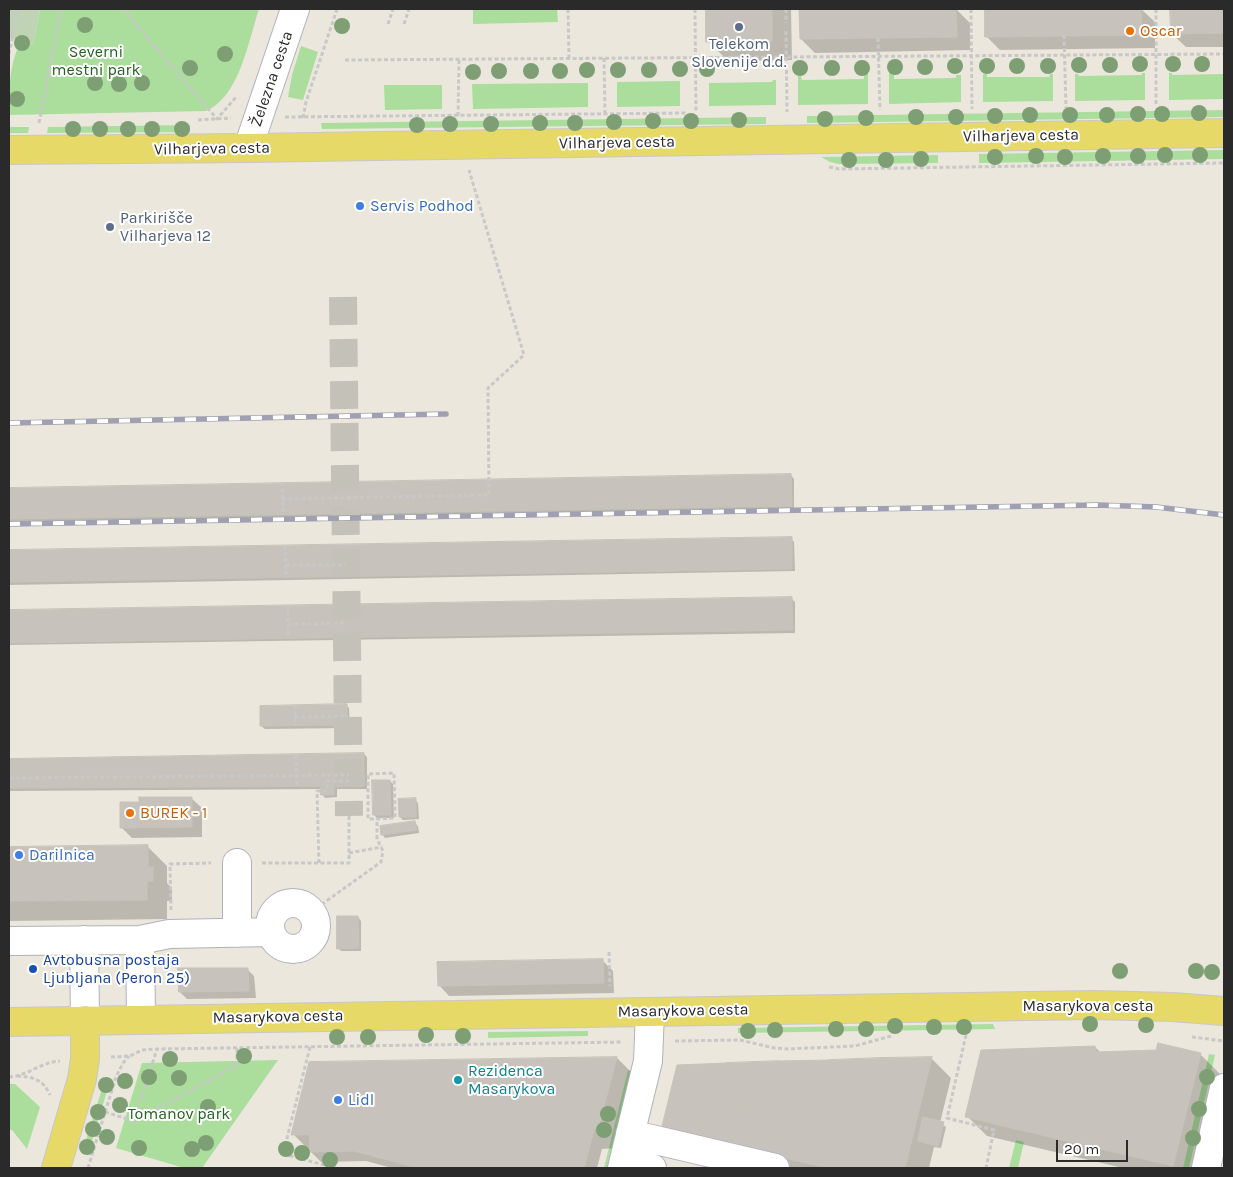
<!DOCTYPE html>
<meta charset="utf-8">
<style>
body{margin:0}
#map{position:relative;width:1233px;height:1177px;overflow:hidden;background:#ebe7dd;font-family:Karla,sans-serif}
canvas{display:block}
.frame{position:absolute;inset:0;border:10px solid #2a2a2a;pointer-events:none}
.scale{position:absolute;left:1056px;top:1140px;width:72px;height:22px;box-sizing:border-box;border:2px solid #2a2a2a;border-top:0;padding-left:6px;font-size:15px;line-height:18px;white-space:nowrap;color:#2a2a2a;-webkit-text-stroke:4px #fff;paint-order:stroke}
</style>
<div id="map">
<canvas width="1233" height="1177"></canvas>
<div class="frame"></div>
<div class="scale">20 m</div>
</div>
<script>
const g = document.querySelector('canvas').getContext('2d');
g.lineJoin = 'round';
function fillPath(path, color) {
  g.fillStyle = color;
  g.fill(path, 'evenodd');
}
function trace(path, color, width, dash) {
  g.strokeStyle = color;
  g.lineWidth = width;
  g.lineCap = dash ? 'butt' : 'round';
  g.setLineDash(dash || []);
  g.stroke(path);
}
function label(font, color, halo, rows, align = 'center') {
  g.font = font + ' Karla,sans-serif';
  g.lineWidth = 4;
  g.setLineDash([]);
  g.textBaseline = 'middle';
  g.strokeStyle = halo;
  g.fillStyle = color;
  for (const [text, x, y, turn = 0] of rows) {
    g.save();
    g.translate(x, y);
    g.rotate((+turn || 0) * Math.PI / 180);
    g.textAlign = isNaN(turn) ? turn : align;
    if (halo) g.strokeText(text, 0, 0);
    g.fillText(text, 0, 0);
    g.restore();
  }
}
const green = new Path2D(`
 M40,9h219c-11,33 -19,87 -53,102l-197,4c0,-25 0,-51 12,-74l12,3z
 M473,9h84l1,13 -85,2z
 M301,46l17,6 -15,48 -15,-3 4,-22z
 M889,73h5v6l62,-1v-3h5v27l-72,2z
 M1142,73h3v27l-70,1v-27h3l1,2 63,-1z
 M1169,73h3v2l52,-1v25l-55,1z
 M864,74h4v30l-70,1v-29h3l1,4 62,-1z
 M983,74h4v3h62l1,-3h3v27l-70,1z
 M773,80h3v25l-67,1v-23l63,-1z
 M680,81v25l-63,1v-25z
 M588,83v24l-115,2 -1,-25z
 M384,85h58v24l-57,1z
 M1224,110v7l-417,6v-7z
 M766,117v7l-444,5 -1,-6z
 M190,125v7l-143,1 1,-6z
 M9,127h20l-1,6h-19z
 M1224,150v9l-245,4v-9z
 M938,155v8l-99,1 -9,-2 -9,-5z
 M993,1024l2,5 -257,4v-5z
 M588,1031v5l-100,2v-6z
 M1209,1054l6,1 -26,113h-6z
 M278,1060l-76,108h-18l-68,-20 26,-85z
 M628,1070l6,1 -23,97h-7z
 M105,1079l5,2 -22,73 -5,-4z
 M9,1084h6l25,23 -13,42 -15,-19h-3z
 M1016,1140l8,2 -6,26h-9z`);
const cemetery = new Path2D(`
 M9,9h31l-7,35 -24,-6z`);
const shadow = new Path2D(`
 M707,9h84l1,51 -64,1 -20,-20z
 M831,9h125l14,14v27l-155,3 -14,-14 30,-28z
 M986,9h155l14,13v26l-155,2 -14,-14z
 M1172,9h52v38h-38l-14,-13z
 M791,475l3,4v29l-785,14v-33z
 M791,538l3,4 1,29 -786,14v-33z
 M792,599l3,3v31l-786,12v-33z
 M346,705l3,3 1,20 -85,1 -4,-3z
 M364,754l3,3v32h-30v8l-12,1 -3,-4v-5l-313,2v-32z
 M390,781l3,3 1,34h-17l-3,-3z
 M191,798l11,10v29l-70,1 -10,-10z
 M415,800l3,3 1,16 -16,1 -3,-3z
 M415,823l3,3 1,7 -34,5 -3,-4z
 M147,846l20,20v17l5,5v13h-5v18l-158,2v-73z
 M358,917l3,4v30h-20l-3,-3z
 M603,961l10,10 1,22 -165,3 -10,-11z
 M247,969l7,7 2,22 -69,1 -7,-7z
 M1095,1047l6,6 99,1 20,20 -23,94h-74l-136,-32 -20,-20z
 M617,1058l20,20 -19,70 -16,1 -5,19h-205l-26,-7 -45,1 -28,-28 17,-71z
 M931,1058l20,20 -11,45 6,4 -5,21 -7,-1 -5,21h-165z`);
const building = new Path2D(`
 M706,9h66v32l-66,1z
 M829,9h127l1,28 -157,2 -1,-29z
 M985,9h156l1,26 -157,2z
 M1170,9h54v24l-53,1z
 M791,474l1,32 -783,13v-31z
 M792,537v32l-783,13v-32z
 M792,597l1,33 -784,13v-33z
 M347,704v21l-87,1v-20z
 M364,753v33l-355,2v-29z
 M372,780h18l1,35h-18z
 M321,787h13v8h-13z
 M139,797h53v30l-72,1v-26h19z
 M416,798v19h-17l-1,-18z
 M415,821l2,9 -36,5 -1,-9z
 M148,845v22h5v14h-6v19l-138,1v-54z
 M337,916h21l1,32 -22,1z
 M603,959l1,24 -166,3 -1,-24z
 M178,968h70l1,23 -70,1z
 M1158,1043l43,10 -28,113 -208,-49 16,-67 114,-4 1,6 60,-2z
 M617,1057l-19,72 -307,6 18,-73z
 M932,1057l-27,111h-77l-167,-38 16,-65 49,-2 -9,36 52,12 10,-50 50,-1 -15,61 50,11 17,-74z
 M881,1058l-17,74 -50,-11 15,-61z
 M779,1061l-10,50 -52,-12 9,-36z
 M923,1117l21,5 -6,24 -20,-5z
 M538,1130h56l-10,38h-166l-64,-17 -45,1 1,-17z`);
const minorTunnel = new Path2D(`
 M343,297l6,519`);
const path = new Path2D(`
 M123,9l94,110 20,-23
 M568,9l1,49
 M695,9l1,104
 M786,9v14
 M971,9l1,100
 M1156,9v97
 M388,24l5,-15
 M404,24l5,-15
 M786,31l1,81
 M1064,35l2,73
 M878,38l2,72
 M9,54l9,-45
 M604,58l1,56
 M345,60l879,-6
 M458,116l1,-57
 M285,117l401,-4
 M303,118l3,-16 31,-93
 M198,120l33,-2
 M39,123l22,-114
 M829,167l10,2 385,-6
 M282,482l1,33
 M282,499l207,-4 -1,-107 36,-33 -55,-185
 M285,545l1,33
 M286,565h60
 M288,605v33
 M288,624l59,-1
 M295,705v21
 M295,717l53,-1
 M296,755l1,32
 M9,778l340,-3
 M349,853l33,-6
 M262,863h87v-47
 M319,863l-2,-72h10v-10h22
 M171,910l-1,-46 41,-1
 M311,912l70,-50 2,-11 -6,-12v-20l18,-1 -1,-45 -26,1v45h9
 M609,952l1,34
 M966,1035l-19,83 47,12 -8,38
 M1192,1037l32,4
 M675,1041l65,-1 34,8 13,1 68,-3 36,-10
 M310,1047l-27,107 53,14
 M111,1057l19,-1 12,-6 15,-1 466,-7
 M17,1076c16,1 26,3 33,19
 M9,1077c18,-1 32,-15 51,-16
 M105,1112l29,9 23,-72
 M134,1121l103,-56v-18
 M88,1168l28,-91 7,-14 6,-7`);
const minor = new Path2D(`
 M248,148l47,-139
 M270 926a23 23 0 1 1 46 0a23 23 0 1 1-46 0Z
 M237,933v-70
 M84,940l1,80
 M140,940l1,79
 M9,941l131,-1 29,-6 102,-2
 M630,1134l145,34
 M624,1161l28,7
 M622,1168l26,-107 2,-49
 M1206,1168l18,-80`);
const major = new Path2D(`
 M9,150l239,-2 976,-15
 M9,1022l1085,-17 78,2 52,4
 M56,1168l26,-89 3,-20v-39`);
const rail = new Path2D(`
 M9,423l437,-9
 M9,524l1088,-19 59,2 68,8`);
const trees = [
 [85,25],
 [342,26],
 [22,43],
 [225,54],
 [1140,64],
 [1173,64],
 [1202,64],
 [1079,65],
 [1110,65],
 [955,66],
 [987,66],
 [1017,66],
 [1048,66],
 [895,67],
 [925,67],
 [190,68],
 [800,68],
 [832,68],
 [862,68],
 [680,69],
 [707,69],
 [587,70],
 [618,70],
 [649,70],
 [499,71],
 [531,71],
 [560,71],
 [473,72],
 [95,83],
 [142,83],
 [119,84],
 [17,99],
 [1199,113],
 [1138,114],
 [1162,114],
 [1030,115],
 [1070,115],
 [1107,115],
 [995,116],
 [916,117],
 [956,117],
 [866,118],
 [825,119],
 [739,120],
 [653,121],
 [691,121],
 [614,122],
 [540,123],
 [575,123],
 [450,124],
 [491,124],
 [417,125],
 [73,129],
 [100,129],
 [128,129],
 [152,129],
 [182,129],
 [1165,155],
 [1200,155],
 [1036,156],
 [1103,156],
 [1138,156],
 [995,157],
 [1065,157],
 [921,159],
 [849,160],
 [886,160],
 [1120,971],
 [1196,971],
 [1212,972],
 [1090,1024],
 [1146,1025],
 [895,1026],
 [934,1027],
 [964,1027],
 [836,1029],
 [866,1029],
 [775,1030],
 [748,1031],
 [426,1035],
 [463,1036],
 [337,1037],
 [368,1037],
 [244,1056],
 [170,1059],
 [149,1077],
 [1207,1077],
 [179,1078],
 [125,1081],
 [106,1085],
 [120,1105],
 [208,1107],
 [1199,1109],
 [98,1112],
 [608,1114],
 [93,1129],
 [604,1130],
 [107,1137],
 [1193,1138],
 [206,1143],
 [87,1147],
 [139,1148],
 [192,1149],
 [286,1149],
 [302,1153],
 [330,1160]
];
const markers = [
 [739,27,5,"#5c6f8a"],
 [1130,31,5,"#e8710a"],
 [360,206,5,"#3f7fe0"],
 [110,227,5,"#5c6f8a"],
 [130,813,5,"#e8710a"],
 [19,855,5,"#3f7fe0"],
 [33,969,5,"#1a4fb4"],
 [458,1080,5,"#0f9aa8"],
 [338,1100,5,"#3f7fe0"]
];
const foodNames = [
 ["Oscar",1140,31],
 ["BUREK - 1",140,813]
];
const serviceNames = [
 ["Telekom",739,44],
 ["Slovenije d.d.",739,62],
 ["Parkirišče",120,218,"left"],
 ["Vilharjeva 12",120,236,"left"]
];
const parkNames = [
 ["Severni",96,52],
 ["mestni park",96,70],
 ["Tomanov park",179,1114]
];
const streetNames = [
 ["Železna cesta",272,79,-71],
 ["Vilharjeva cesta",1021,136,-1],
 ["Vilharjeva cesta",617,143,-1],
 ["Vilharjeva cesta",212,149,-1],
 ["Masarykova cesta",1088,1006],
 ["Masarykova cesta",683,1011,-1],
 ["Masarykova cesta",278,1017,-1]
];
const shopNames = [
 ["Servis Podhod",370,206],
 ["Darilnica",29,855],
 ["Lidl",348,1100]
];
const transitNames = [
 ["Avtobusna postaja",43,960],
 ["Ljubljana (Peron 25)",43,978]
];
const cultureNames = [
 ["Rezidenca",468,1071],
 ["Masarykova",468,1089]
];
fillPath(green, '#abde9d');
fillPath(cemetery, '#c0d4b5');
fillPath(shadow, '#0003');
fillPath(building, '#c7c3bc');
trace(building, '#c6c3b7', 1);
trace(minorTunnel, '#c4c1b9', 28, [28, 14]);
trace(minor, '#b0b1bd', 30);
trace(major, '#c8c8c8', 30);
trace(path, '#c8c8c8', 3, [4, 2.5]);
trace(minor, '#fff', 28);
trace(major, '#e6d967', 28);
trace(rail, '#a0a0b3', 5.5);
trace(rail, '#fff', 4, [11]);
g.fillStyle = '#7e9e74';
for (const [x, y] of trees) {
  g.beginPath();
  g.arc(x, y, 8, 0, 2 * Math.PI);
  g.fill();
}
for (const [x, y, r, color] of markers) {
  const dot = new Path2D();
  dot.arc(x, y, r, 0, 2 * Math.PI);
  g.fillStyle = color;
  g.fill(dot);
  trace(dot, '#fff', 2);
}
label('16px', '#c56008', '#fff', foodNames, 'left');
label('16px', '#4e5e75', '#fff', serviceNames);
label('16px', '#24621f', '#fff', parkNames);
label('16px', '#2a2a2a', '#fff', streetNames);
label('16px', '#366cbe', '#fff', shopNames, 'left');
label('16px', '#164399', '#fff', transitNames, 'left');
label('16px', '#0d838f', '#fff', cultureNames, 'left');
</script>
